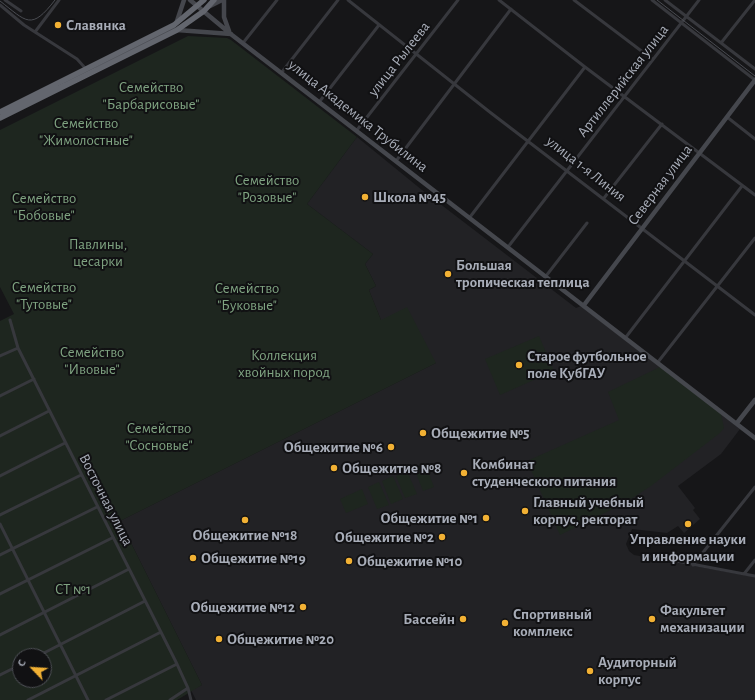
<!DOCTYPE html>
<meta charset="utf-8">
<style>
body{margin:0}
#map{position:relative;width:755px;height:700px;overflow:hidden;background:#161618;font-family:"Alegreya Sans",sans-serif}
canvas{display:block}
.north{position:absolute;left:12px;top:648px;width:40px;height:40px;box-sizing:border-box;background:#111113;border:1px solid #4d4f55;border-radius:50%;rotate:295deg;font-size:11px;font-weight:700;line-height:16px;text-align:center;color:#a8adb8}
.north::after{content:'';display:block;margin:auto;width:14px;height:18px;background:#f2b134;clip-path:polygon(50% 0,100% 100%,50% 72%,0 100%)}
</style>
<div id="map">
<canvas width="755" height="700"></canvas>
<div class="north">С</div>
</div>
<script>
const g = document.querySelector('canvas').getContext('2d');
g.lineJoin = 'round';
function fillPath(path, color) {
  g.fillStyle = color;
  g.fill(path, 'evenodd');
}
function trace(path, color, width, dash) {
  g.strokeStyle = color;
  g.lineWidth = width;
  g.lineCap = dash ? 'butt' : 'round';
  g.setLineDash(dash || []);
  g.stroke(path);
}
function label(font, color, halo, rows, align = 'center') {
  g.font = font + ' "Alegreya Sans",sans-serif';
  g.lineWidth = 4;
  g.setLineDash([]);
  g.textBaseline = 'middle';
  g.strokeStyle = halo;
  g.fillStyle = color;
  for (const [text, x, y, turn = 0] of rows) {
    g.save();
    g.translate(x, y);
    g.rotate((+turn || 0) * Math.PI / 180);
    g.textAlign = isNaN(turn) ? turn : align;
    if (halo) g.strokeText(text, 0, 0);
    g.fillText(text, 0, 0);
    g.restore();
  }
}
const built = new Path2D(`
 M357,137l65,53 154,118 5,-2 159,123 -19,25 -43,32 17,22 -2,2 7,9 -16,14 -6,-7 -11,7 -35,-4 -6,15 3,7 5,4 121,22v123h-559l-5,-10 11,-5 -82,-164 316,-158 -55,-43 -12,-30 7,-4 -11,-22 8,-10 -66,-50z`);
const green = new Path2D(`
 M188,36l39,2 4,2 126,97 -50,67 66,50 -8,10 11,22 -7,4 12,30 26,-13 29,56 -316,158 82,164 -25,15h-177v-379l14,-7 -14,-27v-157zM20,656h24v24h-24z
 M539,336l15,35 -54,24 -15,-36z
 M660,367l61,47 3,14 -4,5 -69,53 -28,18 -63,31 -33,-74 92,-41 -11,-28z
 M425,464l9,23 -11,4 -9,-23z
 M407,471l10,23 -12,4 -9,-22z
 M393,476l10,23 -12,5 -9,-23z
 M379,482l10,23 -12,4 -9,-22z
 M362,489l6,15 -22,9 -6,-14z`);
const street = new Path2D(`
 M5,0l16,11
 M348,0l143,113 264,202
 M499,0l86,67 170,128
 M574,0l78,59
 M652,0l103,80
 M665,0l90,69
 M0,5l24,20 53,34 9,10
 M35,32l24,-32
 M243,43l34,-43
 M721,43l34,-43
 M282,72l56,-72
 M320,101l59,-76
 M727,117l28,22
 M357,130l101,-130
 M396,161l115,-152
 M604,198l58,-74
 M470,217l115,-150
 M508,247l191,-247
 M546,276l41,-53
 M10,320l8,28 159,316 11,24 3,12
 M626,337l116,-151
 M0,356l18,-8
 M658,362l97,-124
 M0,396l34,-17
 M0,436l49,-25
 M0,476l65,-33
 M0,515l81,-40
 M0,524l88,176
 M0,555l97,-48
 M644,555l111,21
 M693,565l62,-78
 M744,574l11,-14
 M0,594l112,-56
 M0,635l129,-66
 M38,656l107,-55
 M0,675l20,-10
 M28,700l133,-68
 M106,700l71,-36
 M170,700l18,-12`);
const secondary = new Path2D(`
 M190,0l42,35 523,403
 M224,0v17l5,14
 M208,7l14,-7
 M177,21l7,-21
 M177,30l54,4
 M584,305l171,-225
 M737,423l18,-23`);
const highway = new Path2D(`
 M0,112l174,-87 30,-25
 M0,118l177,-88 27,-19 10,-11`);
const tram = new Path2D(`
 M657,0l98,76
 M0,1c27,21 31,30 55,-1`);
const markers = [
 [58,25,4,"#f2b134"],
 [365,197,4,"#f2b134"],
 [448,274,4,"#f2b134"],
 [519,365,4,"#f2b134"],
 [423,433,4,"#f2b134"],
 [391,447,4,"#f2b134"],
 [334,468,4,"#f2b134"],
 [464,473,4,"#f2b134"],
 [525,511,4,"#f2b134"],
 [486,518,4,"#f2b134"],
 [245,520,4,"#f2b134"],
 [688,524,4,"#f2b134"],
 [442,537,4,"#f2b134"],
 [193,558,4,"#f2b134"],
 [349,561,4,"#f2b134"],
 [303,607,4,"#f2b134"],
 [463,619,4,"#f2b134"],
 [652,619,4,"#f2b134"],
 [505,623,4,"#f2b134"],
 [219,639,4,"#f2b134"],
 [590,671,4,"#f2b134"]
];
const poiNames = [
 ["Славянка",66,25],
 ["Школа №45",373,197],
 ["Большая",456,265],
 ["тропическая теплица",456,282],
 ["Старое футбольное",527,356],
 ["поле КубГАУ",527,373],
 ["Общежитие №5",431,433],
 ["Общежитие №6",383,447,"right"],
 ["Комбинат",472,464],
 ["студенческого питания",472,481],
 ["Общежитие №8",342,468],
 ["Главный учебный",533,502],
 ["корпус, ректорат",533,519],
 ["Общежитие №1",478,518,"right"],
 ["Общежитие №18",245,535,"center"],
 ["Общежитие №2",434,537,"right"],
 ["Управление науки",688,539,"center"],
 ["и информации",688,556,"center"],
 ["Общежитие №19",201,558],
 ["Общежитие №10",357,561],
 ["Общежитие №12",295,607,"right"],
 ["Факультет",660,610],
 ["механизации",660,627],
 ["Спортивный",513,614],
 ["комплекс",513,631],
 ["Бассейн",455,619,"right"],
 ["Общежитие №20",227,639],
 ["Аудиторный",598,662],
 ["корпус",598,679]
];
const streetNames = [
 ["улица Рылеева",399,59,-52],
 ["Артиллерийская улица",623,81,-52],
 ["улица Академика Трубилина",358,116,38],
 ["улица 1-я Линия",586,169,38],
 ["Северная улица",660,185,-53],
 ["Восточная улица",106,500,63]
];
const parkNames = [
 ["Семейство",151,87],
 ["\"Барбарисовые\"",151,104],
 ["Семейство",86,123],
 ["\"Жимолостные\"",86,140],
 ["Семейство",267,180],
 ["\"Розовые\"",267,197],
 ["Семейство",44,198],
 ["\"Бобовые\"",44,215],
 ["Павлины,",98,244],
 ["цесарки",98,261],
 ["Семейство",44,287],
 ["\"Тутовые\"",44,304],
 ["Семейство",247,288],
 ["\"Буковые\"",247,305],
 ["Семейство",92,352],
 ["\"Ивовые\"",92,369],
 ["Коллекция",284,355],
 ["хвойных пород",284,372],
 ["Семейство",159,428],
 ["\"Сосновые\"",159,445],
 ["СТ №1",73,589]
];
fillPath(built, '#222225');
fillPath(green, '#1e261f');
trace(street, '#37383d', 3);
trace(secondary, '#45474d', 4.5);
trace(highway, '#63666e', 5.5);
trace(tram, '#4a4c52', 1);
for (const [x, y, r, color] of markers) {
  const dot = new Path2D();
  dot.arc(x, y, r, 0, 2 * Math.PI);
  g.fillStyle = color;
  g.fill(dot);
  trace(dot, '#111113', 1.5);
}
label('bold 15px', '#a8adb8', '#111113', poiNames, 'left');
label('15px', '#a8adb8', '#111113', streetNames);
label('15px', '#7fa381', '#111113', parkNames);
</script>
